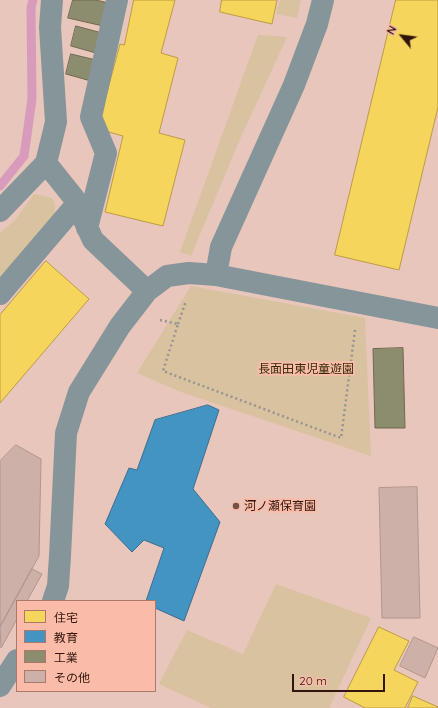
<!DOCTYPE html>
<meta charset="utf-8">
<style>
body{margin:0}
#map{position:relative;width:438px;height:708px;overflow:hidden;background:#e8c6bb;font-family:Quicksand,"Noto Sans JP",sans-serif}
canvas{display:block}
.legend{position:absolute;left:16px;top:600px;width:140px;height:92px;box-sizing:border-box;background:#fabca9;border:1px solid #aa796a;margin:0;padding:5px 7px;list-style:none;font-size:12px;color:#31150c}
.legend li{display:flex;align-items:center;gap:8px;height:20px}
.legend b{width:20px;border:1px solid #aa796a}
.north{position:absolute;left:382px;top:16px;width:40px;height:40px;-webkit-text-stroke:3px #fabca9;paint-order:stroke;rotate:299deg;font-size:11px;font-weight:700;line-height:16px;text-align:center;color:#31150c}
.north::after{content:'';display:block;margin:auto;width:14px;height:18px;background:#31150c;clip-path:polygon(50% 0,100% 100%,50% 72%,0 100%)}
.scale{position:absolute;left:292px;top:674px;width:93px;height:18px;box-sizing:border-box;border:2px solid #31150c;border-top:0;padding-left:5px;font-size:12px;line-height:14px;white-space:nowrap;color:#31150c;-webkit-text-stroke:3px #fabca9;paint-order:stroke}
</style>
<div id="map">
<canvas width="438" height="708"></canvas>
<ul class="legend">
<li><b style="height:11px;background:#f6d55c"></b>住宅</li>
<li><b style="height:11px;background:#4393c3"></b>教育</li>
<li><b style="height:11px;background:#8c8c6e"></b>工業</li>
<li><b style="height:11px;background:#cdb0a7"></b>その他</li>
</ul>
<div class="north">N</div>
<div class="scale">20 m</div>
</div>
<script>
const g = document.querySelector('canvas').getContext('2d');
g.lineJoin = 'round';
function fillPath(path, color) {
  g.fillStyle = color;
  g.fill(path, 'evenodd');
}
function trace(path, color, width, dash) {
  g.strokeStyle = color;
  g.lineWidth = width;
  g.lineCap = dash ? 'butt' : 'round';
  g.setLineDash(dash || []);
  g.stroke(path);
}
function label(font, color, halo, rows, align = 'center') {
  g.font = font + ' Quicksand,"Noto Sans JP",sans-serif';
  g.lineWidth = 4;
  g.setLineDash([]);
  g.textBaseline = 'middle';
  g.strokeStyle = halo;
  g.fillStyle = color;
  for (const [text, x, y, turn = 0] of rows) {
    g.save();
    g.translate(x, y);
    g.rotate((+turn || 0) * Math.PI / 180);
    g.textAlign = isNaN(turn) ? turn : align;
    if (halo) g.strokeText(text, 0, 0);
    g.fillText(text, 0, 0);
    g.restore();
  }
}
const green = new Path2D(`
 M280,0h21l-4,18 -21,-4z
 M258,35l29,2 -47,102 -49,117 -11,-4z
 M34,194l18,4 3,6v12l-55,63v-46l15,-13z
 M191,286l174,32 6,138 -190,-64 -44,-19z
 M276,584l95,34 -42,90h-118l-52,-24 28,-54 56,24z`);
const homes = new Path2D(`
 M134,0h41l-14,53 17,5 -19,75 26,7 -22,86 -58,-14 18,-76 -18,-5 -6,-9 21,-78 4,1z
 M222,0h55l-5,24 -52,-12z
 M396,0h42v107l-39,163 -64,-15z
 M46,261l43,38 -89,104v-88z
 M379,627l30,14 -15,29 24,12 -13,26h-40l-21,-11z
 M413,696l25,11v1h-30z`);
const schools = new Path2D(`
 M208,405l11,5 -26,79 27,33 -36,99 -29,-13v-7h-9l18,-53 -20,-8 -12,12 -27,-28 24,-56 8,2 18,-50z`);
const industry = new Path2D(`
 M73,0h23l12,3 -5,23 -35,-8z
 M76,26l26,7 -6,20 -25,-7z
 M71,54l25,6 -5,21 -25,-7z
 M403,348l2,80h-30l-2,-79z`);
const stream = new Path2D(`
 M0,186l24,-30 8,-57 -1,-91 2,-8`);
const building = new Path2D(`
 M16,445l25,14 -2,97 -39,71v-166z
 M417,487l3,131h-38l-3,-130z
 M32,569l10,5 -15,27h-10v18l-16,29 -1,-21z
 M414,637l24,11 -13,30 -25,-12z`);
const path = new Path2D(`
 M160,320l18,4 -15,47 178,67 14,-108
 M178,324l8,-23`);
const street = new Path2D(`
 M46,163l28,35 19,42 54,51
 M0,211l46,-48 10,-41 -6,-95 2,-27
 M87,228l19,-75 -15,-36 26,-117
 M216,275l5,-28 73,-162 23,-61 6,-24
 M0,294l76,-89
 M53,601l5,-15 2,-30 6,-123 13,-41 41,-66 27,-35 20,-15 22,-3 27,2 222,43
 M0,686l17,-26`);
const markers = [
 [236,506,4,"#715349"]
];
const parkNames = [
 ["長面田東児童遊園",306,369]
];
const poiNames = [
 ["河ノ瀬保育園",244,506]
];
fillPath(green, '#d8c29f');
fillPath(homes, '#f6d55c');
trace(homes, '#bb9b44', 1);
fillPath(schools, '#4393c3');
trace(schools, '#3e6d8c', 1);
fillPath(industry, '#8c8c6e');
trace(industry, '#716851', 1);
trace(stream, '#d89bbc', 9);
fillPath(building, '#cdb0a7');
trace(building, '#b2958c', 1);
trace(path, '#969391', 2.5, [2, 3]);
trace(street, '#859599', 22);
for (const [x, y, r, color] of markers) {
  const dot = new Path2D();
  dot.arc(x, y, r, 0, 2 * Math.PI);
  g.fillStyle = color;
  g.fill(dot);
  trace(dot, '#fabca9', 1.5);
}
label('12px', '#342c04', '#fabca9', parkNames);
label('12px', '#31150c', '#fabca9', poiNames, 'left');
</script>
